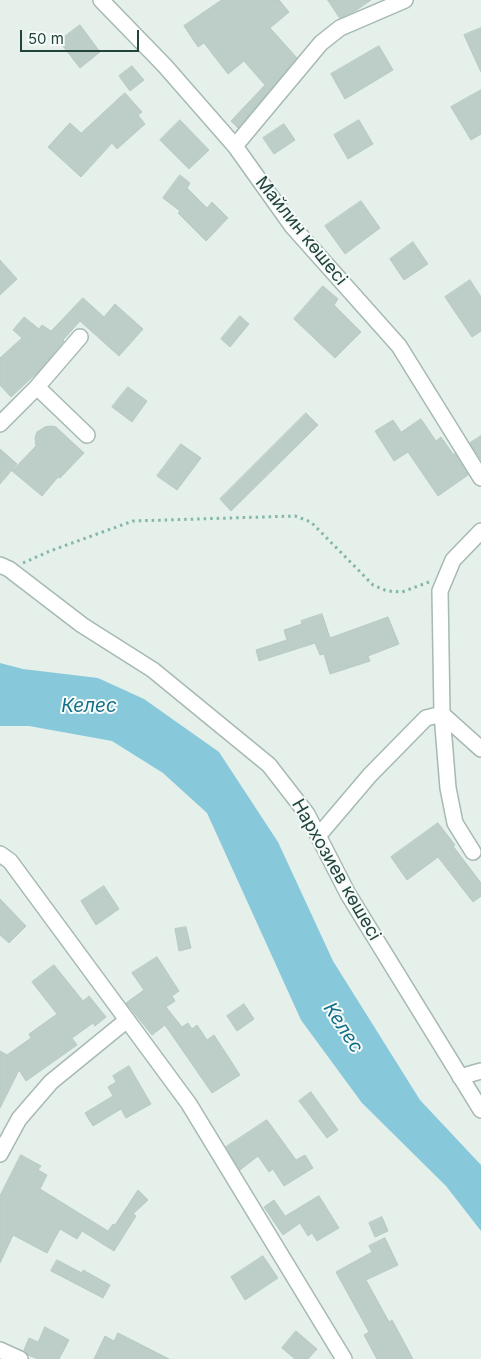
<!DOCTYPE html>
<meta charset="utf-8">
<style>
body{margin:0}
#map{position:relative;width:481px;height:1359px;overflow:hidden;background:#e5f0eb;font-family:Inter,sans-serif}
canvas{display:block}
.scale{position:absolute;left:20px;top:30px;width:119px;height:22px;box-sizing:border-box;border:2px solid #21443c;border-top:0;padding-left:6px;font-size:15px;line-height:18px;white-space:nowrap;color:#21443c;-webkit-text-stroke:4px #f6fbf9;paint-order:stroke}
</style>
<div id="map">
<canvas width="481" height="1359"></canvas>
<div class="scale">50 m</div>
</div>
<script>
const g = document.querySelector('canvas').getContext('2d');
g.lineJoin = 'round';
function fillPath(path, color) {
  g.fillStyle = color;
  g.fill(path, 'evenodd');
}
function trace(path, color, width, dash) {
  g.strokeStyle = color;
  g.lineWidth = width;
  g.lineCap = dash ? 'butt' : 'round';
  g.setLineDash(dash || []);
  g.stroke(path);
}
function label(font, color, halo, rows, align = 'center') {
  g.font = font + ' Inter,sans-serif';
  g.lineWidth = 4;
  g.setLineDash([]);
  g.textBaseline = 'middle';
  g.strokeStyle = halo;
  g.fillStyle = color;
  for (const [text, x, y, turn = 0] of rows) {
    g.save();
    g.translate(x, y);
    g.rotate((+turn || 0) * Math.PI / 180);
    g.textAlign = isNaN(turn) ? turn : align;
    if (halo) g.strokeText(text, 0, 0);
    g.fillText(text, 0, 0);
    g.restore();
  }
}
const water = new Path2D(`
 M0,663l23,6 75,9 46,21 75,53 59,90 55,119 87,139 61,65v66l-35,-45 -84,-83 -61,-83 -94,-207 -44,-40 -51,-32 -83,-15h-29z`);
const building = new Path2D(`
 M222,0h57l10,12 -19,16 27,30 -59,70 -7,-7 34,-36 -21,-24 -16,13 -24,-31 -6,4 -14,-21z
 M328,0h43l-16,11 -15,7z
 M80,25l20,27 -20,16 -21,-27z
 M481,28v44l-17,-37z
 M379,46l14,24 -48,29 -14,-25z
 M132,66l12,14 -14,11 -11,-15z
 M481,90v44l-10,6 -20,-33z
 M125,93l17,19 -4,3 7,9 -28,25 -5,-6 -31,34 -33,-30 22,-24 11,10z
 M180,120l29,30 -20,19 -29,-29z
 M359,120l14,24 -25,15 -14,-24z
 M284,124l11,16 -21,14 -11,-16z
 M180,175l10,8 -3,5 20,20 5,-6 16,16 -22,23 -28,-28 2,-2 -17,-13z
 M361,201l19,27 -35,26 -20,-28z
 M413,242l15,22 -24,16 -14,-21z
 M0,260l17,19 -17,16z
 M470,280l11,17v34l-9,6 -27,-40z
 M323,286l15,13 -4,6 27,27 -26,26 -41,-39z
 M83,298l21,19 11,-13 28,25 -24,27 -39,-35 -17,19 1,1 -25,30 -28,26 -11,-12v-27l22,-20 -9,-8 11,-13 15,12 3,-4 9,6z
 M240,316l9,8 -19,23 -9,-8z
 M128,387l19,14 -15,21 -20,-15z
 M306,413l12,12 -87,86 -11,-12z
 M421,419l15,22 5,-4 12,17h2l13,21 -30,21 -30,-44 -14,9 -19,-30 18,-11 8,12z
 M51,426l5,1 28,26 -24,25 -2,-1 -16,19 -30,-25 24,-25 -1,-8 2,-6 8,-5z
 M481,436v24l-11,-17z
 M181,444l20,14 -24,32 -20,-14z
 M0,449l17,15 -17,20z
 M322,614l8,24 58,-21 11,27 -31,12 2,5 -40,13 -6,-20 -4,1 -5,-12 -56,18 -3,-11 31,-10 -3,-10 18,-6 -1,-3z
 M438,823l17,22 -2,1 28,37v13l-8,6 -35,-45 -31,23 -16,-23z
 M104,886l15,23 -23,16 -15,-24z
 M0,899l26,27 -17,17 -9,-8z
 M186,927l5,21 -12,3 -4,-22z
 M157,957l22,34 -7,5 3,5 -9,6 16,20 6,-4 4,6 5,-4 10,15 7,-5 26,40 -28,18 -47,-68 -13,10 -26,-32 18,-13 -12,-17z
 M54,965l29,36 6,-5 17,21 -11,9 -2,-3 -21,15 5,7 -51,36 -7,-11 -19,38v-57l7,4 24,-17 -2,-4 28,-20 -25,-32z
 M244,1004l10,15 -17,12 -10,-15z
 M129,1066l22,38 -25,14 -5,-9 -28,17 -8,-13 28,-17 -5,-9 8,-5 -3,-6z
 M311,1092l27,38 -11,8 -28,-37z
 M267,1120l29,40 9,-5 8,13 -29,18 -11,-17 -4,3 -11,-16 -18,14 -14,-23z
 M21,1155l20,11 -3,4 9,5 -7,14 68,42 5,-7 2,1 23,-35 10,10 -15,14 3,2 -22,35 -32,-20 -5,8 -17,-10 -13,24 -34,-18 -13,28v-67z
 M319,1196l20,32 -22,13 -5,-8 -4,3 -8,-13 -17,12 -19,-28 10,-7 11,16z
 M382,1217l6,14 -13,6 -6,-14z
 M385,1238l13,27 -32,15 23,42 3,-2 21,39h-36l-13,-24 5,-3 -33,-60 36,-20 -3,-6z
 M263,1256l15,22 -33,22 -14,-23z
 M57,1260l25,13 1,-3 27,15 -7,13 -52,-27z
 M45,1327l24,13 -10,19h-21l-10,-4 -4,-5 5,-12 9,4z
 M296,1331l21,18 -9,10h-13l-13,-11z
 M118,1333l51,26h-75l11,-23 9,5z`);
const path = new Path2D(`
 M23,563l27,-12 83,-30 162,-5 16,6 62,63 14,6 15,1 27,-10`);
const minor = new Path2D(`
 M101,0l64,66 70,80 57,80 107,120 82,132
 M235,146l86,-103 19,-15 65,-28
 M37,387l50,48
 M0,424l37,-37 43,-50
 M0,565l9,4 73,56 71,45 116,95 38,49 41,80 133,216
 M442,714l39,35
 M319,835l51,-60 56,-57 16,-4
 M473,852l-18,-29 -7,-35 -6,-74 -2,-123 13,-31 28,-29
 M0,854l10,7 179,243 155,255
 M460,1077l21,-6
 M0,1154l19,-35 32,-37 76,-62
 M0,1350l20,9`);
const streetNames = [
 ["Майлин көшесі",301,231,51],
 ["Нархозиев көшесі",336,870,60]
];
const waterNames = [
 ["Келес",89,706],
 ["Келес",343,1028,57]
];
fillPath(water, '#87c9da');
fillPath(building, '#bccec7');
trace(building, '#b6cac3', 1);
trace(minor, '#a6b9b3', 18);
trace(path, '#82b7a9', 3, [2.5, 4]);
trace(minor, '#fff', 15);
label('18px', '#21443c', '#f6fbf9', streetNames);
label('italic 19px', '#136f88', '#f6fbf9', waterNames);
</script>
